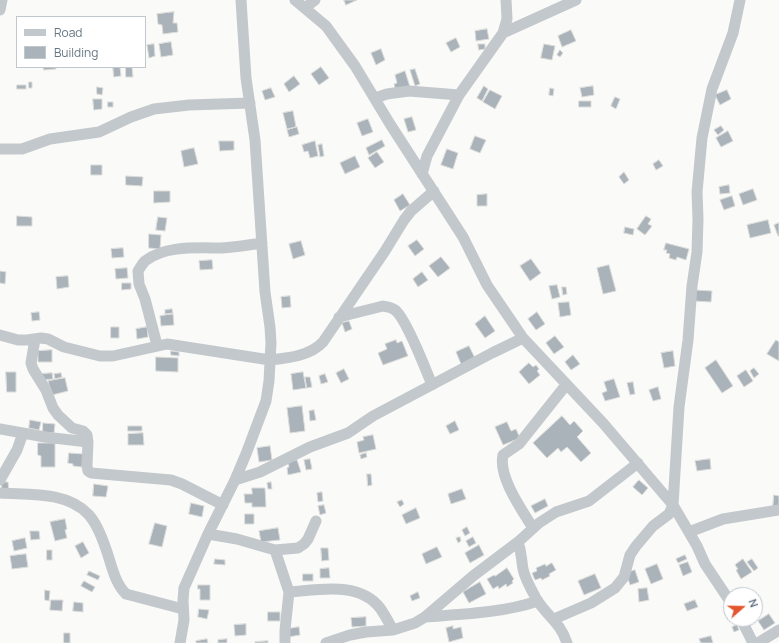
<!DOCTYPE html>
<style>
body{margin:0}
#map{position:relative;width:779px;height:643px;overflow:hidden;background:#fafaf8;font-family:Manrope,sans-serif}
canvas{display:block}
.legend{position:absolute;left:16px;top:16px;width:130px;height:52px;box-sizing:border-box;background:#fff;border:1px solid #c1c8cd;margin:0;padding:5px 7px;list-style:none;font-size:12px;color:#657683}
.legend li{display:flex;align-items:center;gap:8px;height:20px}
.legend b{width:20px;border:1px solid #c1c8cd}
.north{position:absolute;left:723px;top:587px;width:40px;height:40px;box-sizing:border-box;background:#fff;border:1px solid #c1c8cd;border-radius:50%;rotate:70deg;font-size:11px;font-weight:700;line-height:16px;text-align:center;color:#657683}
.north::after{content:'';display:block;margin:auto;width:14px;height:18px;background:#e4572e;clip-path:polygon(50% 0,100% 100%,50% 72%,0 100%)}
</style>
<div id="map">
<canvas width="779" height="643"></canvas>
<ul class="legend">
<li><b style="height:5px;background:#c3c8cc"></b>Road</li>
<li><b style="height:11px;background:#aab3b9"></b>Building</li>
</ul>
<div class="north">N</div>
</div>
<script>
const g = document.querySelector('canvas').getContext('2d');
g.lineJoin = 'round';
function fillPath(path, color) {
  g.fillStyle = color;
  g.fill(path, 'evenodd');
}
function trace(path, color, width, dash) {
  g.strokeStyle = color;
  g.lineWidth = width;
  g.lineCap = dash ? 'butt' : 'round';
  g.setLineDash(dash || []);
  g.stroke(path);
}
const building = new Path2D(`
 M344,0h13l-11,5z
 M174,12l-1,11h4l1,9 -15,2 -1,-9 -4,-1 -1,-10z
 M487,29l2,10 -13,2 -1,-10z
 M571,30l5,11 -14,6 -4,-11z
 M456,38l4,9 -9,5 -5,-9z
 M171,42l2,13 -12,2 -2,-13z
 M154,44l1,12 -6,2 -2,-13z
 M478,44h7v5l-6,1z
 M544,44l11,2 -3,14 -11,-2z
 M381,49l4,11 -9,5 -5,-12z
 M560,50l3,3 -3,4 -3,-2z
 M43,67h13v2l-12,1z
 M113,67h7l1,9 -7,1z
 M126,67h6l1,10h-7z
 M321,67l8,11 -10,7 -8,-11z
 M415,69l5,15 -5,2 -5,-16z
 M405,71l5,16 -14,5 -2,-8 3,-1 -2,-8z
 M294,76l6,8 -11,8 -5,-8z
 M29,82h3v6h-3z
 M17,85h9v4h-9z
 M484,86l4,3 -6,12 -5,-3z
 M593,86l1,9 -12,2 -2,-9z
 M97,87l6,1 -1,7 -5,-1z
 M271,88l4,9 -10,3 -3,-9z
 M550,88l4,1 -1,7 -4,-1z
 M490,90l12,6 -7,13 -12,-7z
 M727,90l4,9 -11,6 -5,-10z
 M615,97l5,2 -4,10 -5,-3z
 M93,99h9v10l-8,1z
 M579,101h12v6h-12z
 M108,102h5v5h-5z
 M293,111l3,16 -9,2 -4,-16z
 M412,117l4,13 -8,2 -4,-13z
 M368,119l5,13 -11,4 -5,-13z
 M721,126l3,4 -6,5 -4,-5z
 M297,127l2,7 -10,3 -2,-7z
 M728,131l5,10 -12,6 -5,-9z
 M475,136l11,4 -6,13 -10,-4z
 M382,140l3,6 -16,9 -3,-7z
 M219,141h15v9l-14,1z
 M315,141l3,15 -8,2 -2,-7 -4,1 -2,-7z
 M322,144l2,12 -4,1 -2,-12z
 M194,148l4,16 -14,3 -3,-16z
 M447,149l11,4 -5,16 -12,-4z
 M377,152l7,10 -9,6 -7,-10z
 M355,156l5,11 -15,7 -5,-11z
 M659,160l4,6 -7,4 -3,-6z
 M91,165h11v10h-11z
 M624,172l5,8 -5,4 -5,-7z
 M126,176l17,1 -1,9 -16,-1z
 M729,185l1,8 -10,1 -1,-7z
 M753,189l4,11 -14,5 -4,-11z
 M154,191h16v11l-16,1z
 M403,194l7,11 -10,6 -6,-11z
 M487,194v12h-10v-11z
 M732,196l3,10 -11,4 -4,-10z
 M17,216l15,1v9h-15z
 M646,216l5,3 -3,5 4,2 -7,9 -8,-6z
 M158,217l9,1 -2,13 -9,-1z
 M768,220l3,13 -21,5 -3,-13z
 M779,223v13h-1l-4,-11z
 M625,227l9,2 -1,6 -9,-2z
 M149,234l12,1 -1,14 -11,-1z
 M417,240l7,9 -9,7 -7,-10z
 M301,241l4,14 -12,4 -4,-15z
 M666,243l23,6 -3,11 -9,-3 -1,3 -7,-2 1,-4 -4,-1 1,-3h-3z
 M123,248l1,9 -12,1 -1,-9z
 M441,257l9,11 -12,9 -9,-11z
 M531,259l10,14 -11,8 -10,-15z
 M212,260l1,9 -13,1 -1,-9z
 M609,265l7,26 -13,3 -6,-26z
 M127,268l1,10 -12,1 -1,-10z
 M0,271l6,1 -1,12 -5,-1z
 M422,272l6,8 -10,7 -5,-8z
 M68,276l1,11 -12,2 -1,-12z
 M122,283h9v6l-9,1z
 M557,285l3,12 -8,2 -3,-13z
 M562,287h4l1,7 -4,1z
 M695,290l17,1 -1,11 -17,-1z
 M290,296l1,11 -9,1 -1,-11z
 M569,302l2,13 -11,2 -2,-14z
 M172,309l1,4 -8,1v-4z
 M39,312l1,8 -8,1 -1,-8z
 M537,312l8,12 -9,6 -8,-11z
 M173,314l1,11 -13,1 -1,-10z
 M485,316l10,15 -10,7 -10,-14z
 M349,321l3,8 -7,3 -3,-9z
 M111,327h8v11h-8z
 M147,327l1,10 -11,2 -1,-10z
 M555,336l9,11 -10,7 -8,-11z
 M396,340l1,3 5,-2 6,15 -25,9 -5,-12 9,-4 -2,-5z
 M776,340l3,2v19l-12,-7z
 M469,346l6,12 -14,6 -5,-12z
 M52,350v12h-14v-11z
 M171,351l8,1v4l-8,-1z
 M673,351l2,15 -11,2 -3,-15z
 M573,355l7,9 -9,6 -6,-8z
 M156,357l22,1v14l-22,-1z
 M716,360l17,26 -11,7 -17,-25z
 M529,363l4,4 3,-2 3,4 -2,2 3,4 -11,9 -10,-12z
 M754,368l5,6 -5,4 -4,-7z
 M344,369l5,10 -8,4 -5,-10z
 M746,370l7,11 -9,6 -7,-11z
 M6,372h10v20h-9z
 M303,372l3,16 -13,2 -2,-16z
 M52,373l1,6 -11,1 -1,-6z
 M61,373l1,4 -7,2 -1,-5z
 M325,374l3,8 -7,2 -2,-8z
 M305,377h5l2,10 -5,1z
 M65,378l3,13 -16,4 -4,-14z
 M614,379l6,18 -15,4 -3,-8 5,-2 -3,-9z
 M633,382l2,12 -5,1 -3,-12z
 M658,387l3,12 -8,2 -4,-11z
 M302,406l3,25 -15,2 -3,-25z
 M314,410l2,10 -6,1 -1,-10z
 M562,416l8,9 4,-4 9,10 -6,6 14,16 -10,9 -14,-15 -6,5 -3,-4 -11,10 -14,-15z
 M30,420l11,2 -2,8 -10,-2z
 M455,421l4,9 -9,4 -4,-8z
 M507,422l4,9 5,-2 4,9 -17,7 -8,-18z
 M43,423l12,1 -1,9 -11,-1z
 M128,426h14v5h-14z
 M143,433l1,12h-16v-11z
 M373,435l3,14 -17,4 -2,-11 7,-2 -1,-3z
 M38,443h17v24h-14v-11l-3,-1z
 M270,446l2,14 -13,2 -2,-14z
 M69,453l14,1 -1,13 -9,-1v-2l-5,-1z
 M366,453l1,4 -6,2 -1,-4z
 M310,459l2,10 -6,1 -2,-10z
 M710,459l1,10 -14,2 -2,-10z
 M297,460l4,12 -13,3 -1,-7 2,-1 -1,-5z
 M367,474h4l1,11 -4,1z
 M639,480l9,8 -6,7 -9,-8z
 M2,482h6l1,9h-7z
 M271,482l1,7h-4l-1,-6z
 M94,484l14,2 -2,11 -13,-1z
 M252,488h13l1,19h-14v-4h-7l-1,-9h8z
 M462,489l4,10 -15,5 -3,-10z
 M322,492l1,9 -5,1 -1,-9z
 M774,495l5,1v11l-6,-1z
 M545,499l3,7 -13,7 -4,-7z
 M402,500l2,4 -4,3 -3,-5z
 M191,503l13,3 -2,11 -13,-3z
 M324,505l2,8 -6,2 -2,-9z
 M416,508l4,10 -14,6 -4,-9z
 M245,514h9v10h-9z
 M65,519l2,10 -2,1 2,8 -12,3 -5,-19z
 M155,523l12,3 -5,21 -13,-3z
 M467,527l3,6 -5,3 -3,-6z
 M278,528l2,12 -19,2 -2,-11z
 M30,531h9l1,8 -9,1z
 M460,537l1,4 -3,2 -2,-5z
 M473,537l3,6 -7,4 -3,-6z
 M25,538l2,10 -13,3 -2,-10z
 M83,542l6,11 -8,5 -6,-12z
 M479,545l5,10 -14,8 -5,-10z
 M437,547l5,10 -16,7 -4,-10z
 M321,548h7l1,12 -7,1z
 M47,550h5v10h-5z
 M26,554l2,13 -16,2 -2,-13z
 M685,555l2,4 -9,4 -2,-4z
 M215,559l10,1v5l-11,-1z
 M743,559l9,13 -11,7 -5,-9 2,-1 -3,-4z
 M752,559l6,9 -4,3 -7,-9z
 M688,562l4,10 -9,4 -4,-11z
 M552,563l4,7 -7,4 1,2 -8,4 -1,-2 -6,2 -3,-7 5,-2 -1,-3 9,-4 1,2z
 M657,564l6,15 -12,5 -6,-15z
 M329,568l1,10h-10v-9z
 M507,568l7,11 -2,2 1,2 -6,4 -1,-3 -7,5 -1,-3 -5,3 -6,-10 7,-4 1,1z
 M635,570l4,12 -9,3 -4,-12z
 M89,571l11,5 -2,4 -11,-5z
 M303,574h10v7h-10z
 M595,574l6,14 -17,7 -6,-14z
 M84,581l11,6 -3,5 -11,-6z
 M480,582l6,12 -17,9 -6,-11z
 M198,585h12v15h-10v-11h-2z
 M647,588l2,12 -10,2 -1,-13z
 M45,590l5,1 -1,10 -4,-1z
 M418,592l2,6 -8,3 -2,-5z
 M51,600h12l-1,11 -12,-1z
 M695,600l3,7 -11,4 -3,-7z
 M74,602l9,1v9l-10,-1z
 M199,609l10,1 -2,9 -9,-2z
 M268,612h12v9h-12z
 M769,614l6,9 -11,7 -6,-9z
 M366,617v9l-14,1 -1,-9z
 M246,624v11l-11,1 -1,-11z
 M737,625l2,5 -5,2 -2,-5z
 M453,626v3l8,-2 2,11 -14,4 -3,-14z
 M299,627l1,8 -12,2 -1,-8z
 M64,633h6v10h-6z
 M711,636l2,7h-12l-2,-4z
 M207,639l1,4h-12v-2z
 M227,639v4h-9v-3z
 M268,641v2h-13v-1z`);
const minor = new Path2D(`
 M295,0l31,26 29,40 35,58 73,113 24,48 36,53 80,85 70,82 24,41 8,18 26,39
 M305,8l10,-8
 M0,10l2,-10
 M503,33l73,-33
 M375,98l12,-4 22,-3 50,4
 M0,149h22l28,-10 49,-7 32,-15 23,-8 35,-4 61,-2
 M422,174l5,-18 32,-61 44,-62 4,-14 -1,-19
 M339,317l44,-11c4,1 8,1 12,4 11,8 31,60 37,75
 M0,335l18,5h9l14,-2 7,1 16,8 36,9h13l54,-12 103,16c18,-2 40,-4 53,-18l62,-91 19,-31 7,-9 23,-20
 M35,339l-4,24 2,6 13,21 7,18 5,7 14,13 11,3 4,4 1,7 -1,24 1,5 3,2 80,7 11,4 41,21
 M157,345l-12,-46 -6,-15 -1,-13c2,-3 4,-7 7,-10 20,-16 53,-13 77,-13 13,-1 27,-3 40,-5
 M0,429l45,8 43,5
 M0,480l17,-30 6,-17
 M235,480l25,-8 50,-25 38,-14 25,-17 119,-63 31,-15
 M0,493c29,2 66,-2 88,21 9,9 15,26 19,38 5,15 8,31 19,42l57,15
 M533,528c-11,-18 -35,-51 -30,-73l16,-11 47,-59
 M689,532l34,-13 56,-9
 M208,534l29,5 38,11 23,-2 6,-4 4,-5 8,-18
 M518,542c4,11 3,16 5,27 2,10 9,22 14,31 11,17 23,22 30,43
 M275,550l14,42 -4,38v13
 M289,592c30,-2 70,-11 91,16 5,7 9,15 13,22
 M425,617c38,-3 77,-4 113,-16
 M554,619l37,-16 24,-15 9,-11 6,-22 6,-9 17,-20 16,-12 4,-9 6,-98 9,-67 4,-54 5,-34 1,-33 -1,-27 5,-54 10,-49 21,-56 7,-33
 M741,619l12,24
 M180,643l4,-23 -1,-20 1,-12 24,-54 27,-54 11,-26 20,-53 3,-20 2,-38 -1,-16 -5,-35 -10,-152 -9,-62 -5,-78
 M326,643l24,-8 16,-3 27,-2 22,-7 10,-6 48,-41 45,-34 21,-19 17,-11 33,-11 49,-38
 M758,643l21,-13`);
fillPath(building, '#aab3b9');
trace(building, '#dcdcda', 1);
trace(minor, '#c3c8cc', 11);
</script>
